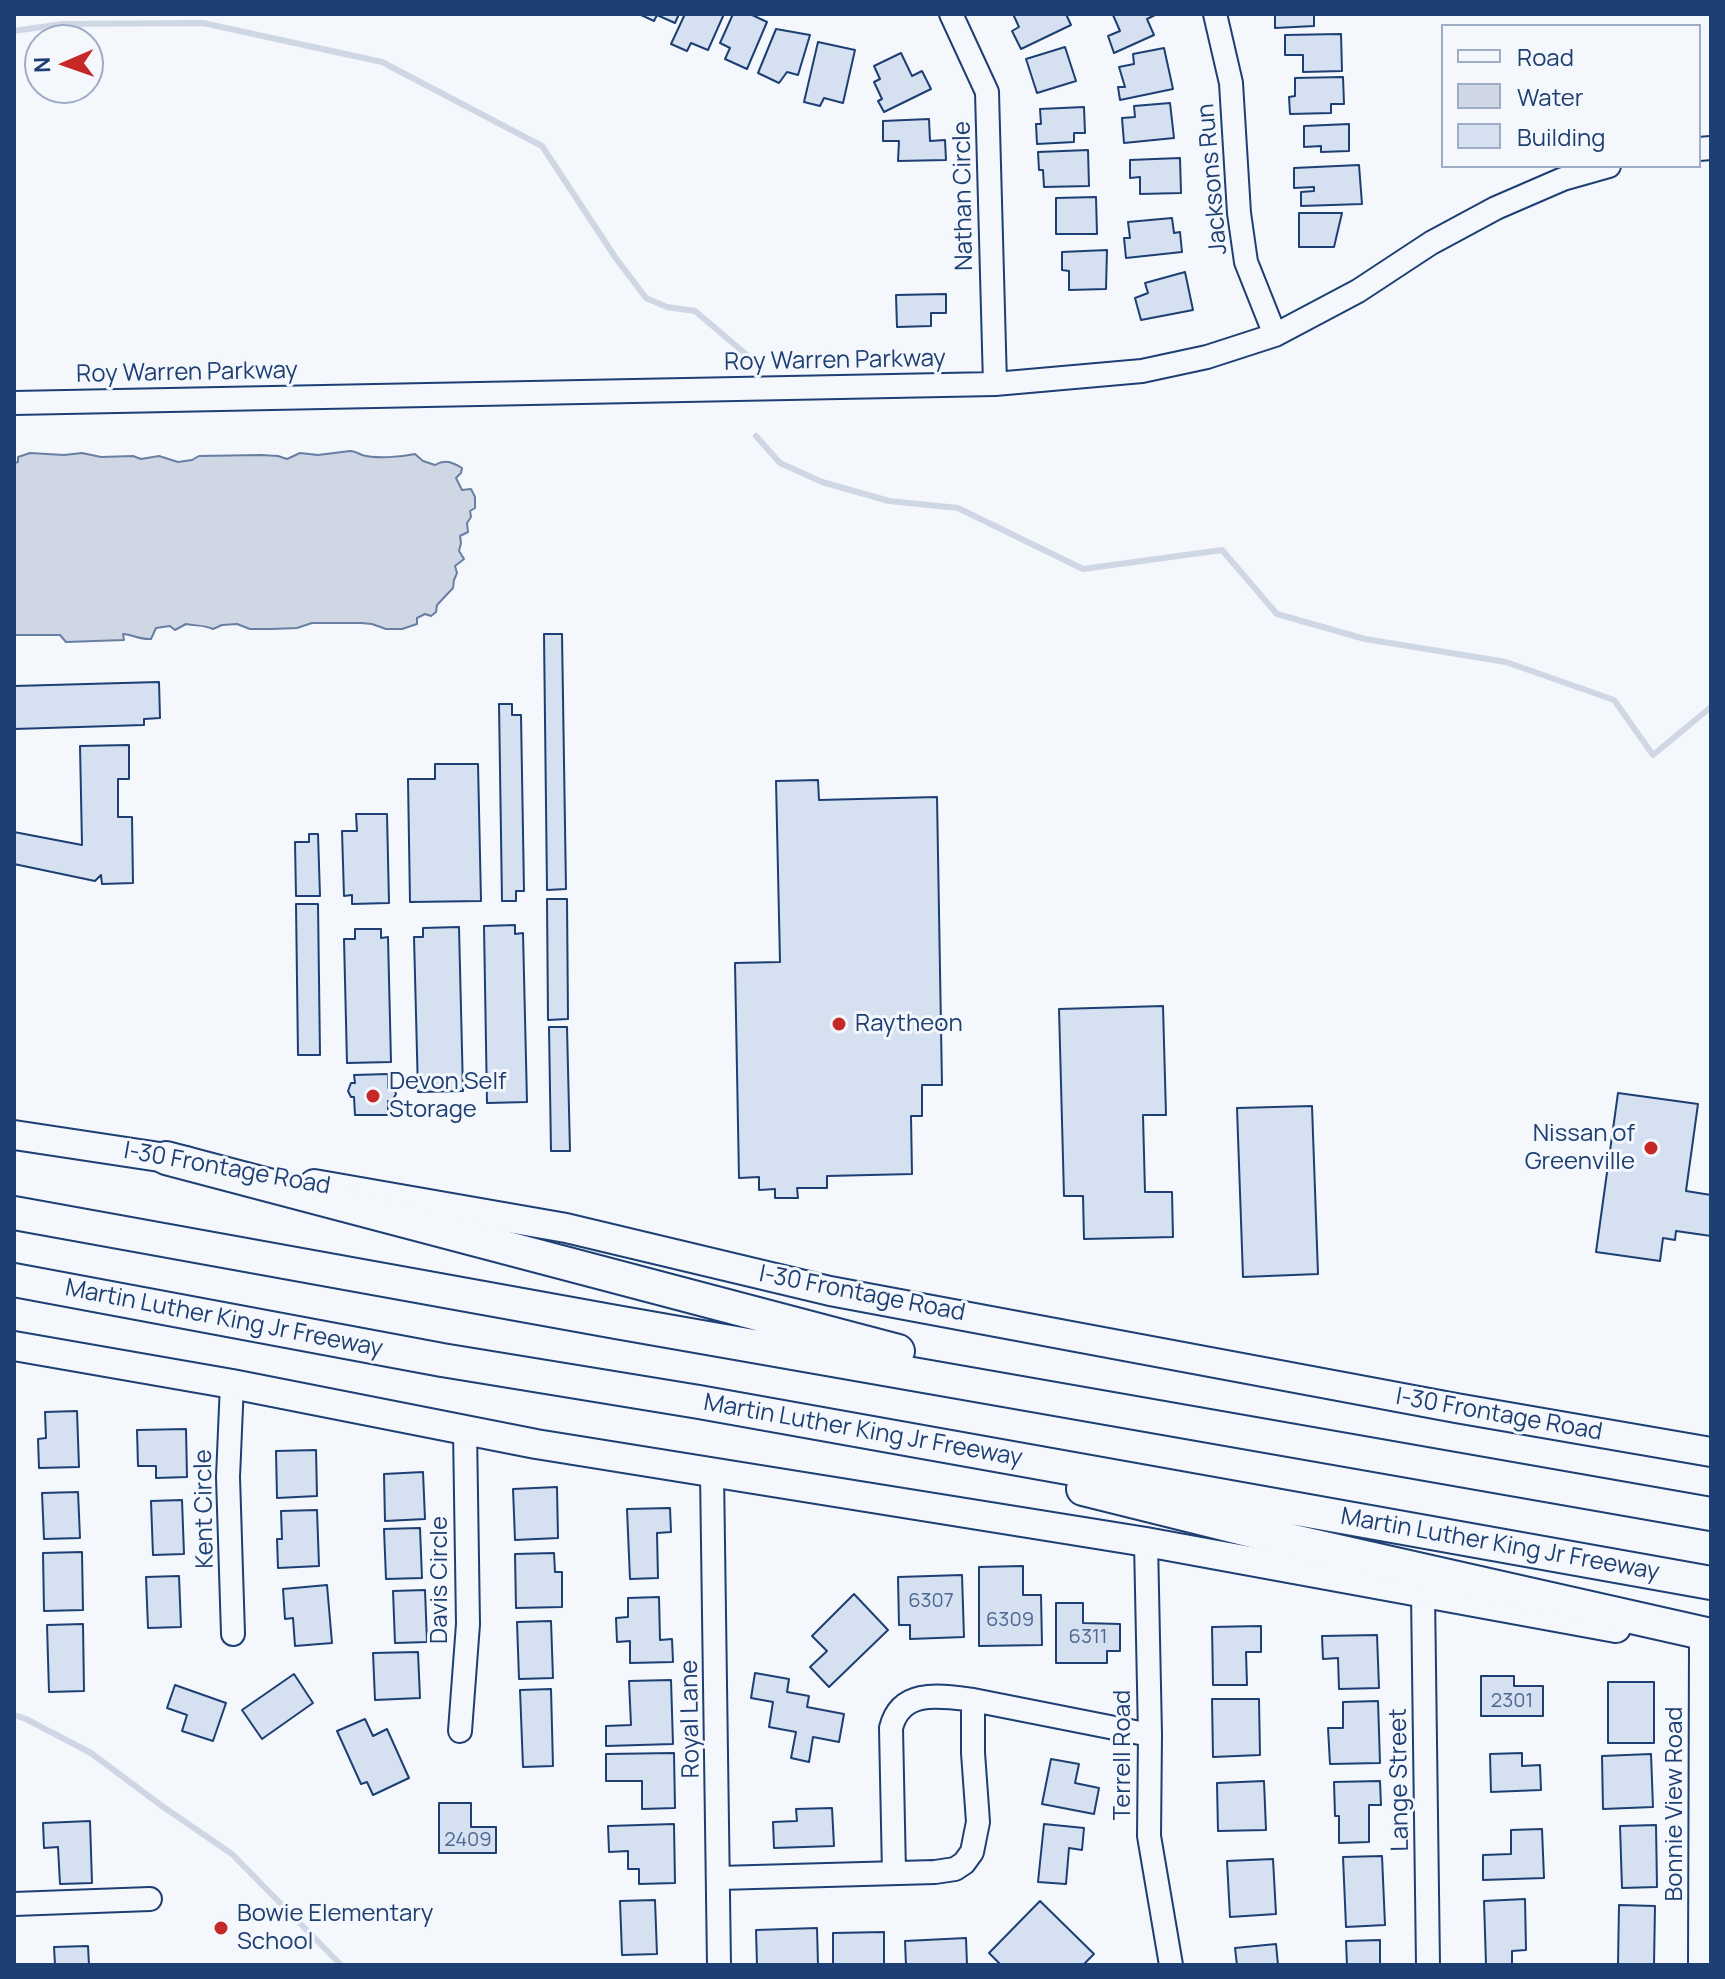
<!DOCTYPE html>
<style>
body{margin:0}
#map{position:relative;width:1725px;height:1979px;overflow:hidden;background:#f4f7fb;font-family:Manrope,sans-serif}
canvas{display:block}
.frame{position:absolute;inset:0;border:16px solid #1d3f73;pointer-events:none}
.legend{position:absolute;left:1441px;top:24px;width:260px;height:144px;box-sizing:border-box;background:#f4f7fb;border:2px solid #9eadc5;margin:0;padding:10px 14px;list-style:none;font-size:24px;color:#1d3f73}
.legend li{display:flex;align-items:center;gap:16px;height:40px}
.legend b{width:40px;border:2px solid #9eadc5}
.north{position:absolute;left:24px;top:24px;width:80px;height:80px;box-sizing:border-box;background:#f4f7fb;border:2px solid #9eadc5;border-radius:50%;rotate:268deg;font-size:22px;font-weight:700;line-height:32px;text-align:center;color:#1d3f73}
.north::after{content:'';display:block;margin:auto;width:28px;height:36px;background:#c62828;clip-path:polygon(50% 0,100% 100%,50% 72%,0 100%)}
</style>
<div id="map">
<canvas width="1725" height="1979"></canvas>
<div class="frame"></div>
<ul class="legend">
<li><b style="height:10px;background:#f4f7fb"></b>Road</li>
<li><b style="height:22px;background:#cfd7e4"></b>Water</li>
<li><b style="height:22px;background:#d5e0f0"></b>Building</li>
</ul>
<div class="north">N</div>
</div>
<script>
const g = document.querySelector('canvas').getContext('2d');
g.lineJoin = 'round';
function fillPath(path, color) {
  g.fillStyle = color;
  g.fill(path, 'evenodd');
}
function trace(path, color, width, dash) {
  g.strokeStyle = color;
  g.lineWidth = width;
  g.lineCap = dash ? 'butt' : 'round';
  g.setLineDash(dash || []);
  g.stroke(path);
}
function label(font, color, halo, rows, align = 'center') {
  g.font = font + ' Manrope,sans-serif';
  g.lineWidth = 6;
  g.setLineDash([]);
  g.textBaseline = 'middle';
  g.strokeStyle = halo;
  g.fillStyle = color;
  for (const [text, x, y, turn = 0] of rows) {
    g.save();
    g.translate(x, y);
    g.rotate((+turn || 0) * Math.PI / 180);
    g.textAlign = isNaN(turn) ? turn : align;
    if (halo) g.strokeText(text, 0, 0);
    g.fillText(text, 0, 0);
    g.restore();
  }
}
const water = new Path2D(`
 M350,451c4,0 8,2 12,4 14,4 39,2 53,-1l8,7 12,4c10,-6 17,-3 27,3l-1,5 -5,5 6,12 9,-1 4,8v11l-5,3 1,6 -4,6 1,9 -8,4 1,7 -2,8 5,8 -9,7 2,7 -3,7 -1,8 -16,17 -1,7 -5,4 -6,-2 -8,4v6l-15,5h-16l-14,-5 -11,-1h-49l-15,5 -25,1h-22l-13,-5 -15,1 -9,4c-8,-4 -17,-3 -27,-5l-11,6 -5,-4 -14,2 -5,11c-10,1 -18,-4 -28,-5l1,6 -58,2 -6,-7h-46v-172l4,-1v-5l12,-4 34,2 18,-2 19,4 32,-1 8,3 18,-3 19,6 14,-2 7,-4 62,-1 17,1 9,3 13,-6 18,2z`);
const stream = new Path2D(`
 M14,31l48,-7 141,-1 179,39 160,84 73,111 31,41 21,9 28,4 58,49
 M756,436l24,27 42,19 67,19 69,7 125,61 139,-19 55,64 88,25 141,23 108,38 39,55 58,-48
 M14,1715l12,4 65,34 71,53 70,48 109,111`);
const building = new Path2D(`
 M639,14h40l-4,9 -18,-8 -3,6z
 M685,14h39l-16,36 -17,-7 -4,8 -16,-7z
 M733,14h17l17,8 -20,47 -22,-10 5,-11 -10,-5z
 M1013,14h53l5,11 -50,24 -9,-18 7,-4z
 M1116,14h41l-10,5 7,16 -40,18 -6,-17 12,-5 -7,-16z
 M1275,14h52l-13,1v11l-39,2z
 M776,29l34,6 -12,40 -11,-3 -8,11 -21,-10z
 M1341,34l1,37 -39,1v-17h-18v-20z
 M818,42l37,8 -12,53 -19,-5 -4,8 -16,-4z
 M1065,47l11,34 -39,12 -11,-34z
 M1164,48l9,41 -53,11 -2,-13h7l-6,-20 15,-3 -1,-10z
 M901,53l11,23 10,-5 9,18 -47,23 -6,-11 4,-2 -8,-17 6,-3 -6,-13z
 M1343,77l1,27h-13v9l-41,1 -1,-17 6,-1v-18z
 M1170,103l4,35 -50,5 -2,-25 13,-1 -1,-11z
 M1084,107l1,26h-11v9l-37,2 -1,-20h5l-1,-15z
 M929,119l1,22 15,-1 1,20 -48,1 1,-20h-16v-20z
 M1349,124v27l-28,1v-6l-17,1v-21z
 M1088,150l1,36 -45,1 -1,-17h-4l-1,-18z
 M1180,158l1,35 -41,1v-17l-10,1v-18z
 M1359,165l3,39 -61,2v-14l13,-1v-4l-20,1v-20z
 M1096,197l1,37h-41v-36z
 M1299,213h43l-8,34h-35z
 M1172,218l2,15 6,-1 2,20 -56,6 -2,-20h6l-2,-16z
 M1107,250l-1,39 -37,1v-19l-7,-1v-18z
 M1185,272l8,38 -52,10 -6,-22 13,-5 -3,-10z
 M946,294v19h-15v13l-34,1 -1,-32z
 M544,634h18l4,255 -19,1z
 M159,682l1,36 -16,1v6l-130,4v-43z
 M499,704h13v11h9l3,176h-8v10h-14z
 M129,745v34h-11v38h14l1,66 -31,1 -1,-9 -6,6 -81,-17v-32l68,13 -2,-99z
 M435,764h43l3,137 -71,1 -2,-123h27z
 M818,780l1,20 118,-3 5,288h-20v31h-11l1,58 -85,2v12h-30l1,10h-23v-9l-16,1v-13l-20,1 -4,-215 45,-1 -4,-181z
 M356,814h31l2,89 -37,1v-9l-8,1 -2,-65h15z
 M309,834h9l2,62h-24l-1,-54h14z
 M547,899h20l1,120 -20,1z
 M296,904h22l2,151h-22z
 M515,925v9l8,-1 4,169 -40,1 -3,-177z
 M459,927l4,164 -45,1 -4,-155h9v-9z
 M355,929h26v9l7,-1 3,125 -44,1 -3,-124h11z
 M1163,1006l3,109h-23l2,77h27l1,45 -89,2 -1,-43h-19l-5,-187z
 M549,1027h18l3,124h-19z
 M388,1074v14h6l2,6 -4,7h-4v14h-33l-1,-18h-3l-3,-6 3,-8h4l-1,-8z
 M1618,1093l80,11 -12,87 25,4v41l-35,-5 -1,9 -12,-2 -3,23 -64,-9z
 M1312,1106l6,168 -75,3 -6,-169z
 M77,1411l2,56 -40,1 -1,-29 8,-1 -1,-26z
 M186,1429l1,48 -31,1v-12h-18l-1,-36z
 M316,1450l1,46 -40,2 -1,-47z
 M423,1472l2,47 -40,2 -1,-47z
 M557,1487l1,51 -43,2 -2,-51z
 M78,1492l2,46 -36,1 -2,-46z
 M182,1500l2,54 -31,1 -2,-54z
 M670,1508l1,24 -14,1 1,45 -28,1 -3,-70z
 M317,1510l2,56 -41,2 -1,-29h5l-1,-28z
 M420,1528l2,50 -36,1 -2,-50z
 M82,1552l1,58 -39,1 -1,-58z
 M554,1553l1,19h7v35l-46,1 -1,-54z
 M1023,1566v29h18l1,50 -63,1v-79z
 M962,1575l2,62 -54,2v-14h-11l-1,-48z
 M179,1576l2,51 -33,1 -2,-51z
 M327,1585l5,58 -37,3 -2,-28 -8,1 -2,-30z
 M425,1590l2,52 -32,1 -2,-52z
 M854,1594l34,36 -59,57 -19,-20 17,-16 -15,-15z
 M659,1597l1,43 12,-1 1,23 -43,1v-22l-13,1 -1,-24 12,-1v-19z
 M1056,1603h27v20l37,1v27h-13v12h-51z
 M551,1621l2,57 -34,1 -2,-57z
 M83,1624l1,67 -35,1 -2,-67z
 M1261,1626v26h-15l1,33h-34l-1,-58z
 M1377,1635l2,53 -40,1 -1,-31 -15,1 -1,-23z
 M418,1652l2,46 -45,2 -2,-47z
 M755,1673l34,6 -2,13 22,4 -2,11 37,7 -5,28 -26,-5 -4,25 -18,-4 5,-26 -27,-5 4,-25 -22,-4z
 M294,1674l19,29 -51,36 -20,-29z
 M1481,1676h33v10h29v30h-62z
 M671,1680l2,64 -67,2v-20l25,-1 -2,-44z
 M1608,1682h46v61h-46z
 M175,1685l51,18 -13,38 -31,-10 5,-16 -20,-7z
 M551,1689l2,77 -30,1 -3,-77z
 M1212,1699h47l1,56 -47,2z
 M1378,1701l2,62 -50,1 -2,-36h15v-26z
 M365,1719l8,17 14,-7 22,49 -36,17 -6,-13 -6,2 -24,-53z
 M674,1753l1,55 -33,1v-28h-36v-27z
 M1522,1753v13l18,-1 1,25 -50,2 -1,-38z
 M1651,1754l2,53 -50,2 -1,-53z
 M1051,1759l28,5 -4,19 24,5 -5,26 -52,-10z
 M1264,1781l2,49 -48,1 -1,-48z
 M1380,1781l1,24h-12v37l-30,1v-27h-4l-1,-34z
 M439,1803h32v24h25v26h-57z
 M832,1808l2,38 -60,2 -1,-26 24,-1 -1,-12z
 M90,1821l2,62 -32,1 -2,-37 -14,1 -1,-25z
 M674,1824l1,59 -36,1v-15h-11v-18l-19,1 -1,-26z
 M1044,1824l40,4 -2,22 -13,-2 -3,36 -28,-2z
 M1656,1825l1,62 -35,1 -2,-62z
 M1542,1829l2,49 -61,2v-25l28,-1v-24z
 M1382,1856l3,69 -39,2 -3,-70z
 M1273,1859l3,55 -46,3 -3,-56z
 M1525,1899l1,51 -14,1v14h-26l-2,-64z
 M655,1900l2,54 -35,1 -2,-54z
 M1040,1901l54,53 -11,11h-82l-12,-12z
 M1619,1905l36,1 -1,59h-36z
 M817,1928l1,37h-61l-1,-35z
 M884,1932v32l-51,1v-32z
 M966,1938l1,27h-61l-1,-24z
 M1380,1940v25h-33l-1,-24z
 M1276,1944l2,21h-41l-2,-17z
 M88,1946l1,19h-34l-1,-18z`);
const minor = new Path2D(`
 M951,14l36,78 8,292
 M1215,14l16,69 8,130 7,49 29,73
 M1699,149l12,-1
 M14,403l981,-19 147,-13 65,-14 68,-22 83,-44 73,-48 65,-35 67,-29 46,-13
 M232,1384l-4,93 5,157
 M712,1473l7,492
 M1146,1542l4,193 -1,101 22,129
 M1423,1594l5,371
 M460,1731l8,-107 -3,-194
 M894,1873l-3,-145c10,-40 50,-32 82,-28l177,35
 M719,1878l216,-6 20,-3 9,-6 8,-11 6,-30 -5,-69v-53
 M14,1904l136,-5
 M1700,1965l1,-321`);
const major = new Path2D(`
 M14,1135l172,26
 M314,1184l252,44 264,63 626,117 255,44
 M14,1346l218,38 304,60 610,98 470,86`);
const highway = new Path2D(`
 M166,1158l732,193
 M14,1213l602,109 1095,192
 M14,1280l428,80 257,42 1012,181
 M1083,1489l193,48 435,98`);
const markers = [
 [839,1024,8,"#c62828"],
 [373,1096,8,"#c62828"],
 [1651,1148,8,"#c62828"],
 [221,1928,8,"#c62828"]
];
const numberNames = [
 ["6307",931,1601],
 ["6309",1010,1620],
 ["6311",1088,1637],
 ["2301",1512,1701],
 ["2409",468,1840]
];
const streetNames = [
 ["Jacksons Run",1213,179,-95],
 ["Nathan Circle",964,196,-91],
 ["Roy Warren Parkway",835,361,-1],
 ["Roy Warren Parkway",187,373,-1],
 ["I-30 Frontage Road",227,1169,10],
 ["I-30 Frontage Road",862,1294,11],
 ["Martin Luther King Jr Freeway",224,1319,11],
 ["I-30 Frontage Road",1499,1415,10],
 ["Martin Luther King Jr Freeway",863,1431,10],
 ["Kent Circle",205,1509,-91],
 ["Martin Luther King Jr Freeway",1500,1545,10],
 ["Davis Circle",440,1580,-90],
 ["Royal Lane",691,1719,-91],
 ["Terrell Road",1123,1755,-90],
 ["Lange Street",1400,1780,-91],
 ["Bonnie View Road",1675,1804,-90]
];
const poiNames = [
 ["Raytheon",855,1024],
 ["Devon Self",389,1082],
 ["Storage",389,1110],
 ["Nissan of",1635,1134,"right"],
 ["Greenville",1635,1162,"right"],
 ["Bowie Elementary",237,1914],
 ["School",237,1942]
];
fillPath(water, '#cfd7e4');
trace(water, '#687fa3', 2);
trace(stream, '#cfd7e4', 6);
fillPath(building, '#d5e0f0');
trace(building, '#1d3f73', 2);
trace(minor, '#1d3f73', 26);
trace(major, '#1d3f73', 32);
trace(highway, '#1d3f73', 36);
trace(minor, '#f4f7fb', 22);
trace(major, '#f4f7fb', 28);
trace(highway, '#f4f7fb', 32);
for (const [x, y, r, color] of markers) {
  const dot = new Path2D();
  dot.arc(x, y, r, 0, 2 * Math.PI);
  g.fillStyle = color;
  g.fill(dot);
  trace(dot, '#f4f7fb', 3);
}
label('20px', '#4b6792', null, numberNames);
label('24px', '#1d3f73', '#f4f7fb', streetNames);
label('24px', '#1d3f73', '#f4f7fb', poiNames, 'left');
</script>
